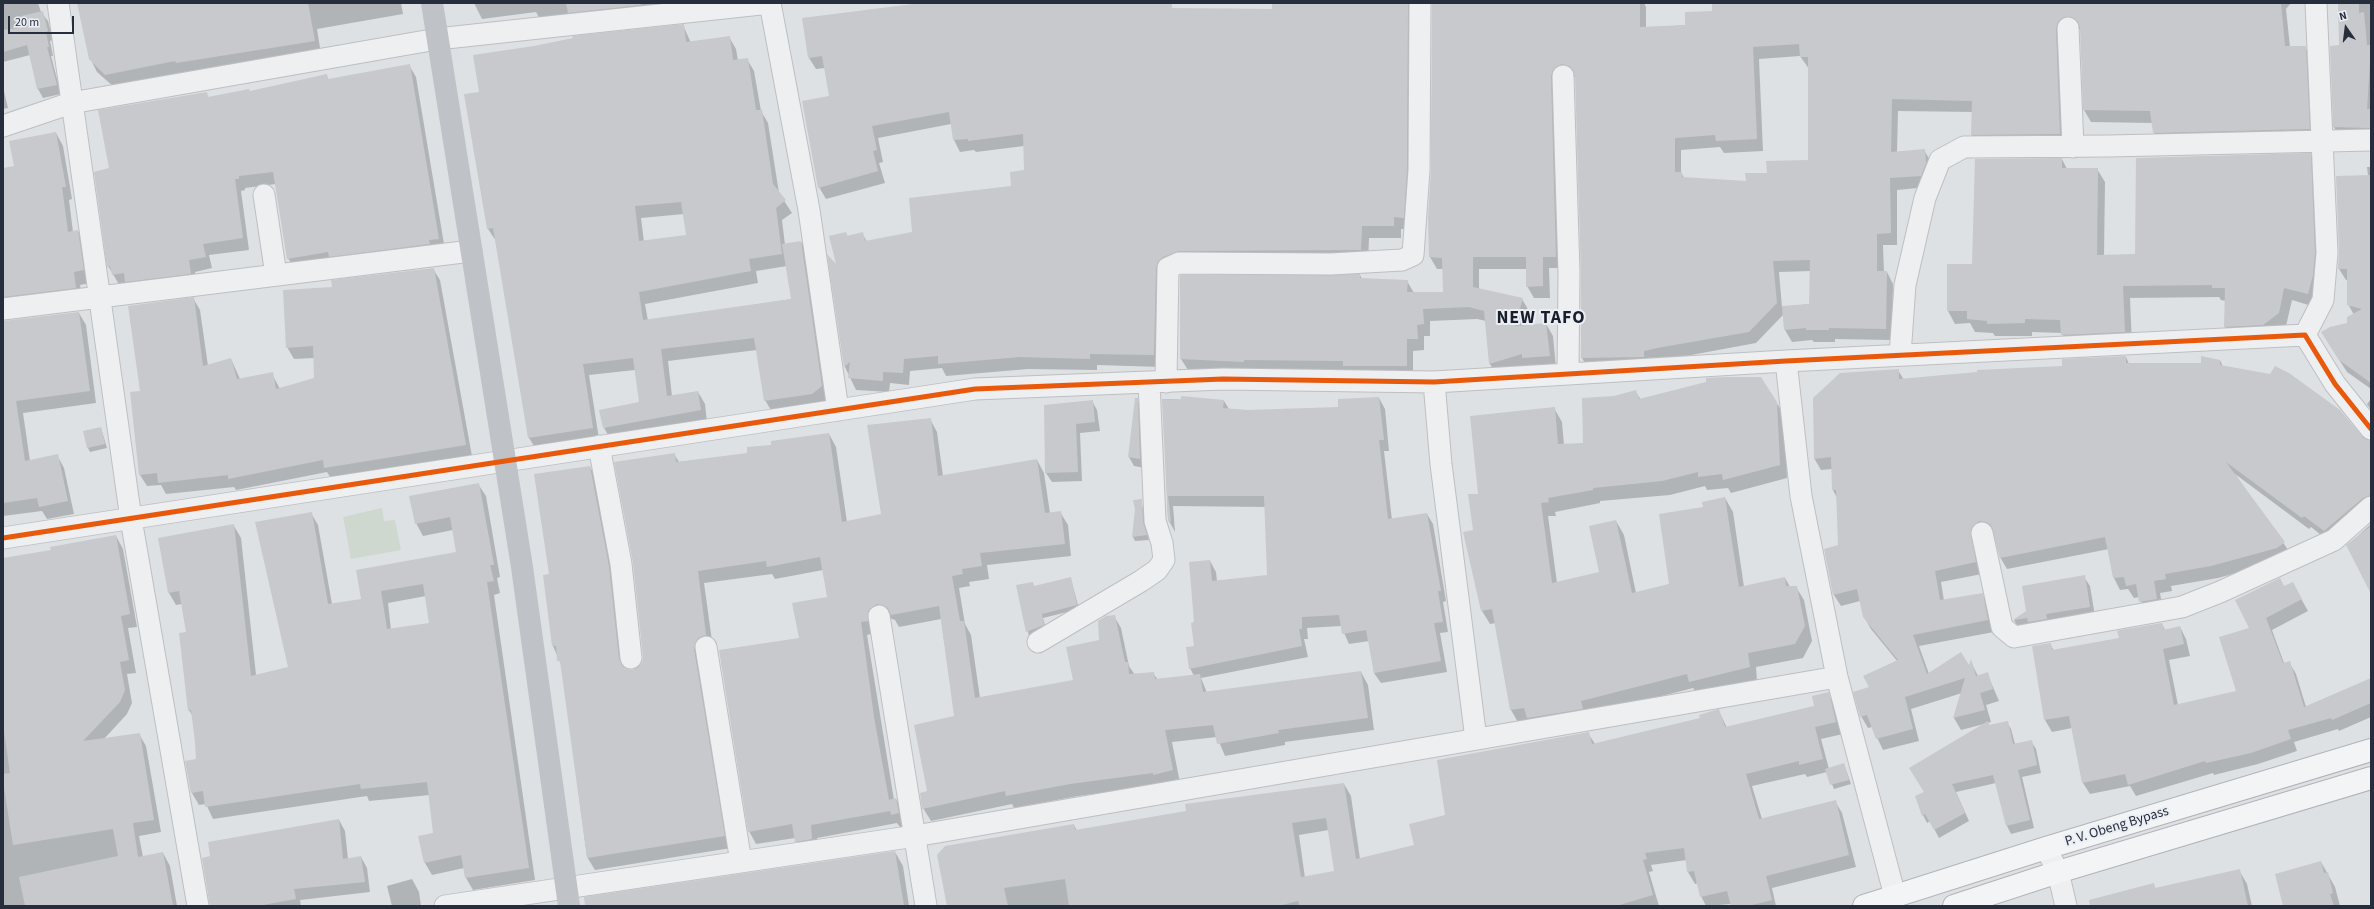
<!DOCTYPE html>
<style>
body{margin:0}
#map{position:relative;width:2374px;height:909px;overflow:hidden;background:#dee1e4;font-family:"Source Sans 3",sans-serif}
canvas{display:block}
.frame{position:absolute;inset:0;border:4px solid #262d3c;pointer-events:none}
.north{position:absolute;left:2326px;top:8px;width:40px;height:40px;-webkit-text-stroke:3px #ebeff4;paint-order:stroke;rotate:346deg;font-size:11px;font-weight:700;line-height:16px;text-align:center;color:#262d3c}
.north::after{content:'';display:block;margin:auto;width:14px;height:18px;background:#262d3c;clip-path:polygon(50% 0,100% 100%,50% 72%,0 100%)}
.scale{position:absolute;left:8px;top:16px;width:66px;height:18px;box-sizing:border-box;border:2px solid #262d3c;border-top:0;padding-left:5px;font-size:12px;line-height:14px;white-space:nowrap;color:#262d3c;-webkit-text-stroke:3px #ebeff4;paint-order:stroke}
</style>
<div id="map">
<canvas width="2374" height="909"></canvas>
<div class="frame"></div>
<div class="north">N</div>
<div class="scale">20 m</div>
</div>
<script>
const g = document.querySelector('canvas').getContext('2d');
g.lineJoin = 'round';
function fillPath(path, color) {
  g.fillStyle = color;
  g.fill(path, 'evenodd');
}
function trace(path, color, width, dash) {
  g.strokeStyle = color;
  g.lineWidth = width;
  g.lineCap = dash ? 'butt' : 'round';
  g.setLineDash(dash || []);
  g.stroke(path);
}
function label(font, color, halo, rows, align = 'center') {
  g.font = font + ' "Source Sans 3",sans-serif';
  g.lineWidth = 4;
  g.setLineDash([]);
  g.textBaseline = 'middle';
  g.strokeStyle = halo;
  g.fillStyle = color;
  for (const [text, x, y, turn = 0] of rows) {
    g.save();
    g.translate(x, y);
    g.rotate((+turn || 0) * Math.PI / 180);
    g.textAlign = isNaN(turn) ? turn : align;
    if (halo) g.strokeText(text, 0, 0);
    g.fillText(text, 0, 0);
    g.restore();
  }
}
const green = new Path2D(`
 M382,508l2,13 11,-1 6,30 -50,9 -8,-42z`);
const shadow = new Path2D(`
 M3,3h35l3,9 7,9 5,19 -3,1 3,15h-2l10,38 -18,4 -5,-9 -8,-34 -27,7z
 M78,3h323l2,11 -86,15 4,25 -207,33 -17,-15 -7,-14z
 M474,3h220l-152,20 -6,-11 -54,7z
 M927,3h171l1,5 174,2 70,-7h69l-2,226h-9v9h-32l-1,24 -198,7 -9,98 -64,-2v5l-69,-1 -82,7 -4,-8 -32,3 -1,14 -19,-2 -1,9 -33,-2 -11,-23 -16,-110 9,12 8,-36 2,4 14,-4 5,9 46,-9 99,-46 13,-16 -1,-25 -48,6 -2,-2 -14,2 -6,-12 -3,-16 -73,14 5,24 -4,1 6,20 -59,16 -7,-12 11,-90 -5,-29 -9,1 -7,-11z
 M1433,3h211l2,4v21l40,-3 27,-13v-9h578l-5,6 4,38h15l7,12 4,82 -155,4 -7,-12 -1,-10 -62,-1 -7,-12 -3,-81h-12l-2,117 -88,1 -7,-12 1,-23 -75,-1 -1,41 27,-2 7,12 -3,25 -31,3v55h-14l1,27h3l6,12 -1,56 -57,-1v3h-21l-2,-2 -20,2 -7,-12 -2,-15 -27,28 -92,17 -75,10 -7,-12v-85l-6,-196 -7,-1 -6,192h-14l1,30h-16l-7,-12v-17h-48v20l43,10 7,12 -4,16 21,-3 7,12 3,32 -59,8 -7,-12 -4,-43 -9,-2 -47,2v15h-6v14l-11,1v27l-225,-8 -7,-11 179,-84 2,4 45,2 7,12h30l-1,-24h-6l-7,-12zM1800,56l9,13v92l-62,21 -63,-4 -3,-6v-22l39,-3 4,6 39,-2 -4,-92zM1811,271l-1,33 -28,3 -3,-35z
 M2340,3h31v136h-30l-7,-12 6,-81z
 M683,25l8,18 38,-6 7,12 2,12 9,-2 7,12 7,40 7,12 11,70 13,20 -10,7 3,25 16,-3 7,12 21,144 -10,7 -47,7 -7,-12 -8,-50 -89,11 4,35 26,-4 7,12 2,18 -96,18 -7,-12 36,-25 -5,-33 -46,5 10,64 -63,10 -7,-11 -33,-197 -8,-12 -8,-136zM684,214l3,22 -43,6 -3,-24zM787,266l5,33 -144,22 -3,-17 113,-21 -2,-12z
 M409,65l7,12 29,173 -150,20 -7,-12 -12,-74 -31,4v2l-4,1 8,59 -40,5 3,13 -17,4 2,13 -77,1 -12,-20 2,-97 96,-76 3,5 41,-6 76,-17 3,5z
 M3,87l5,21 -5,1z
 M56,133l7,13 9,53 -3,1 4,32 5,-1 7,13 5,39 -10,2 3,15 -80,12v-143l12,-2z
 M2310,154l8,13 4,99 -7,41 -23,-7 -6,26 -53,14 -8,-13 1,-26 -5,-1 -2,-3 -89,1 2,47 -63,3 -7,-15 -30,-1v4h-37l-2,-3 -18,-1 -5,-9 -15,1 -7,-13 25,-45 89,-107 5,10h30l8,13 -1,74 32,-1z
 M2367,167h4v222l-24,-17 -18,-28 25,-29 -6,-11v-24h-2l-7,-11 29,-93z
 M433,269l7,11 32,176 -140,24 -5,-8 -91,18 -2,-3 -68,7 -5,-9 -14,1 -7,-11 1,-83 52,-94 7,12 8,56 23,-7 9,20 32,-5 8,15 36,-10 -1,-21 -21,1 -7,-12 46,-59z
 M79,313l7,12 10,78 -73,10 7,48 27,-6 7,13 10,46 -27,5 -5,-8 -39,5v-194z
 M2126,357l3,7h73l18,-4 3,7 143,74 5,1v67l-40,34 -20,-16 -2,2 -74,-55 56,80 -8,6 -65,18 -47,8 1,5 -12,2 3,18 -16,3 -8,-17 -5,1 -6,-9 -8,1 -6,-12 -5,-29 -102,20 -7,-12 -6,-23 -13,2 1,38 -41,8 3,19 38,-7 7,12 5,26 -75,14 10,28 40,-7 2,-5 7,14 9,-3 12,28 -13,4 5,17 -3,1 2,3 17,-4 4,7 4,15 16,-3 5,8 5,24 -19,4 12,51 -23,6 -4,-8 -11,-43 -40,9 13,29 -30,17 -9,-17 -3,2 -4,-8 -7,-19 10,-3 58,-69 -23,6 -7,-12 8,-25 -51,16 8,32 -36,9 -11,-23 -4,1 -7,-12 9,-29 28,-25 -27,-33 -7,-12 -4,-16 -19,5 -7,-11 5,-49 -2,-48 -4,-8 -1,-21 -11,1 -7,-12 84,-88 6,10 159,-13z
 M1636,392l5,8 135,2 9,14 2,62 -56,15 -3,-5 -21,2 -2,-4 -35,9 -70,6v2l-45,9 1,4h-8l9,67 43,-10 16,-52 8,14 12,58 34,-9 34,-76 21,-10 8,14 11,75 41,-9 5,9h6l8,13 8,41 -9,17 -47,9 1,14 -59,14 -5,-7 -105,27 -69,9 -8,-14 -15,-87 -6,1 -8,-13 -8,-80 5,-36 75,-87 8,14 2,23 20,-1 30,-47z
 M1379,398l6,11 4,42h-5l8,69 35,-6 6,10 13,77 -3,1 5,30 -8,1 7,39 -66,11 -7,-10 -5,-32 -20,3 -8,-18 -34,2 1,11h-4l4,18 -107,21 6,15 154,-21 7,13 6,45 -89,12v3l-60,11 -8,-19 -45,5 8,41 -102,13 -64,12 -2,-4 -81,17 -8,-13 32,-91 -14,-98 -42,8 -4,-7 -11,-4 -10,17 -7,2 27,165 2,-1 7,13 2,14 -5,1 -3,-4 -80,15 2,14 -16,2 -8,-16 -39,6 -7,-13 51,-193 28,-40 -5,-28 -48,9 -3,-5 -68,9 9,65 18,200 -136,22 -8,-13 -25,-190 -9,-21 -9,-70 6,-1 40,-108 7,12 19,100 9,91 8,1 10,-7 31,-210 5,8 69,-8 24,-8 57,-12 7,13 11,75 35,-7 48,-96 7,13 6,44 94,-16 7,13 6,40 10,-1 8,13 3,31 -84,9 2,14 -20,3 1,4 -11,2 6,36 6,11 9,63 94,-17 40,-65 7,12 8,38 6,9 18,-2 5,7 36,-4 -4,-8 5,-21v-24l15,-62 6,11 1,9 51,-5 -2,-69 -93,-1 2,26 -7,-13 -5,-120 61,2 5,8 19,2 91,-3z
 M1137,399l5,10 3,59 -11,-2 -5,-9z
 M2371,399v11l-4,-6z
 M1092,401l5,9 3,21 -20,2 2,48 -30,1 -6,-9 -1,-67z
 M101,428l6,20 -17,4 -2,-4z
 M478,484l8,12 14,81 -3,1 3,15 -6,2 41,285 -62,10 -7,-12 -2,-10 -32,7 -7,-12 -6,-26 15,-3 -4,-39 -61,6 -2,-5 -154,23 -7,-15 -7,1 -7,-12 5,-33 -1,-18 -3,-25 -4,-7 -2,-77 -5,-29 -6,1 -7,-12 -10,-54 75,-13 7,12 15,137 33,-7 22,-155 7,12 14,79 30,-4 95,-47 -4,-23 -30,6 -7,-13zM426,596l4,28 -39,6 -3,-27z
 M1141,500l8,40 -14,1 -2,-4z
 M2371,524v68l-23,-47z
 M116,536l7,13 14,78 -9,1 8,45 -9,1 5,29 -5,11 -23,25 35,-5 7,12 15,86 -22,4 4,21 20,-4 7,13 7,40h-174v-347l49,-8z
 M2084,577l6,9 5,30 -76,13 -5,-9z
 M1071,579l8,30 -36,9 3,11 -17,7 -12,-50 17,1z
 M2284,587l15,8 9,16 -36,19 12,33 5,-1 7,12 10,33 65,-28v38l-32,14 -1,-2 -44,13 3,9 -39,13 -44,11 -1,-2 -77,23 -6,-10 -40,8 -7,-11 -11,-55 -20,4 -7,-12 5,-76 4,7 66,-12 42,-15 3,6 15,-3 6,12 4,17 -21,4 9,45 60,-14 12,-63z
 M1828,694l7,12 8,28 -22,5 8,30 15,-5 7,20 -17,5 -7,-17 -20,5 -2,-3 -53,12 10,33 73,-18 7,12 14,54 -84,21 4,18h-44l-1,-2 -25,2 -5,-10 -3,-13 -3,1 -7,-12 -1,-12 -36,5 2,6 -4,1 10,34h-711l126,-81 3,6 267,-47 7,12 9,63 55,-13 32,-30 141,-83 7,11 106,-25 18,-8 8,17 88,-22zM1329,830l6,42 -30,6 -6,-43z
 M339,820l6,11 3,28 13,-2 6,11 3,24 -70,8 1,6h-90z
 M895,852l8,14 6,40h-317z
 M2321,862l14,25 5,19h-56z
 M2239,870l8,14 5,22h-159l60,-22 3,5z
 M412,879l7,13 2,14h-29l-5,-20z`);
const building = new Path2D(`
 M77,3h231l7,38 -139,22 -1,-2 -70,14 -16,-16z
 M566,3h75v2l-73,8z
 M921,3h251v5l100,1v-6h136l-1,167 -3,48 -10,-1v9h-32l-1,24 -182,1 -16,6 -5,5 -2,6 -2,87 -64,-1v5l-70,-2 -82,7v-8l-34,3 -1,14 -20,-1v9l-35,-3 2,-16 -6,5 -17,-113 9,10 -7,-28 17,-4 1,4 16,-4 2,9 47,-9 -3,-34 102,-12 -1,-14 14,-2 -1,-36 -55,7v-2l-15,1 -4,-28 -77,14 5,24 -4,1 5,20 -60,17 -16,-87 27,-5 -7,-40 -14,2 -6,-40z
 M1432,3h208v24l45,-2v-13l27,-1v-8h569l4,43h21l4,83 -157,4 -3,-22 -67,-1 -3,-83 -6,-9h-12l-4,4 -2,6 4,106 -89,1 1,-34 -80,-2 -1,53 34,-3 1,14 -5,13 -31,2 1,55 -14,1v37h10l-1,58 -57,-1v2h-23v-2l-22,2 -2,-24 27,-2 1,-44 -37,1 4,42 -28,29 -92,16 -13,3v6l-63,1v-85l-6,-197 -6,-10 -7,-2 -9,6 -2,6 5,181h-13v29l-17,1v-30h-53v30l50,11 -8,28 31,-3 4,33 -28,2v-4l-33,10 -5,-53 -15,-4 -46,2 1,15 -7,1 1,14h-11v27h-64v-5l-99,-1v2l-64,-3v-83l2,-1 178,-1v4l48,2 -1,12h36l-1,-34 -13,-1 -1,-39 3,-48zM1799,44l1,13h8v103l-42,1 1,12h-22l1,8 -64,-4v-5h-7v-34l40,-3 1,6 41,-2 -4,-92z
 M2338,3h21v10l5,-1 3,33h4l-4,64h4v19l-38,-1 -3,-81 9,-1z
 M43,11l5,20 -2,1 3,15h-2l10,38 -20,4 -10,-44 -24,7v-22l17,-2 -3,-11z
 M684,24l2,18 44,-6 3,24 15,-2 8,52h6l11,74 13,16 -10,8 6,46 -33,5 2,12 -112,21 4,28 148,-21 -9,-55 19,-3 21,145 -10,8 -48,7 -10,-63 -93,11 6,47 31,-5 3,19 -98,18 -4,-18 40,-8 -6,-44 -50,6 10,64 -65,10 -35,-210 -6,1 -23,-135 15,-2 -6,-37 61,-9 39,-8 -1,-2zM681,202l5,33 -47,6 -4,-35z
 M410,64l29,175 -10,1 1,4 -101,13 -1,-5 -41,7 -14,-87 -34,4v3h-4l8,59 -40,6 3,13 -17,3 2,14 -66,8 -1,-9 -12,2 -2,-9 -3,1 -13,-95 15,-4 -11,-58 109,-18 1,5 41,-8 1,2 77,-17 1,5z
 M56,132l10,55h-4l6,45 10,-2 6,40 -10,2 2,16 -73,9v-129l11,-2 -5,-25z
 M2311,153l4,100 -2,22 -5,19 -24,-6 -5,25 -16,12 -39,2 1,-39h-13v-3l-89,1 2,46 -64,3 -1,-15 -35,-1v4l-38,1v-3l-20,-2v-8h-20v-47h25l3,-105 87,-1v10h36l-1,87 38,-1 1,-96z
 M2371,175v208l-32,-23 -18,-28 9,-5 17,-4v-6l15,-8 -15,-4v-36h-9l1,-17 -3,-76z
 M434,268l32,177 -142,23 -1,-8 -95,19v-4l-70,8 -1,-10 -18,2 -9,-83 10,-1 -12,-85 66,-9 9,69 28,-8 6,21 36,-7 3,17 38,-11 -1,-32 -27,2 -3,-58 49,-3 -1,-7z
 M79,312l11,79 -74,10 9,60 33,-7 10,47 -29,6 -2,-9 -34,5v-182z
 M2126,356v7h75v-7l19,4v5l50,9 5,-8 14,7 51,37 22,26 9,5v54l-8,3 -39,33 -20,-15 -2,2 -76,-56 59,80 -8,6 -66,18 -46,8 1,5 -12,2 3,18 -18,3 -3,-18 -10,2 -2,-9 -11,1 -8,-41 -105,21 -9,-33 -5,-3 -7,-1 -8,9 5,32 -41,9 5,29 43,-7 5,27 -75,15 14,39 34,-22 8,13 2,-6 5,17 12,-4 5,17 -13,4 5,17 -32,8 12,-40 -60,19 8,32 -37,10 -9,-24 -7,2 -7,-25 16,-5 -6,-11 35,-16 -35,-43 -6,-28 -24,6 -9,-46 14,-4 -2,-55h-4l-1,-33 -17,2 -1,-61 27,-25 59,-4v10l78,-7v-2l85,-4v-7z
 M1725,377h36l16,25 3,63 -57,15 -1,-6 -24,3v-5l-36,9 -69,7v2l-45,8 1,4 -8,1 11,80 47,-11 -10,-46 27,-6 16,73 37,-9 -10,-70 44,-7 -1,-5 23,-5 14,90 46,-10 1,9h11l8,40 -10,18 -47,9 2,14 -61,15 -2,-8 -106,27 2,8 -56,9 -3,-10 -14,2 -18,-101 -11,2 -18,-79 10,-2 -5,-36h10l-8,-78 85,-9 3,37 25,-1 -1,-45 32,-2 22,-6 3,9 67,-17v-4z
 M1181,396l43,4 -1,8 25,2 90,-3v-8l41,-2 5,43h-5l9,79 39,-6 14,78h-3l5,31 -9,1 7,38 -67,12 -8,-43 -24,4 -3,-19 -37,2v12h-3l3,17 -113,23 -3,-22 8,-1 -3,-23 3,-1 -5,-60 21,-2 2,21 55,-6 -3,-79h-96l3,25h-3l-6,-122 19,1z
 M1135,398h3l2,61 -12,-2z
 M1093,400l2,22 -19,2 2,48 -33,1 -1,-68z
 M931,418l7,58 99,-17 8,54 16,-2 4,33 -85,9 2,13 -20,3 1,5 -11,2 8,45h4l11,77 98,-18 -7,-33 33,-7 -1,-19 8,-5 9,-1 10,47h3l1,12 25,-2 1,7 45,-5 3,18 158,-21 7,47 -90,12 1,3 -62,11 -4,-19 -48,5 8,40 -20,5v-2l-83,11 -64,12 -1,-5 -83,18 -2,-16 7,-2 -13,-66 40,-9 -15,-110 -48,9 -3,-7 -11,-4 -9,7v10l-7,1 13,95 15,83 7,-2 3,15 -8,2 -1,-4 -79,14 1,14 -17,3 -3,-18 -44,8 -29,-182 80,-12 -7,-35 35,-6 -7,-40 -53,10 -1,-6 -68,10 8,64 -8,3 -4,11 31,187 -138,22 -27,-197h-3l-1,-15h-4l-9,-71 6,-1 -15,-100 56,-8 19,100 10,93 7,10 7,1 9,-7 1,-6 -10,-94 -19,-101 61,-9 1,9 71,-9v-6l24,-2v-4l58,-8 13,89 39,-8 -14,-89z
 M101,427l4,17 -18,4 -4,-17z
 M479,483l15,82h-4l4,16 -7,1 42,286 -64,10 -4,-23 -37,8 -6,-27 15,-3 -6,-51 -66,7 -1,-5 -155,23 -2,-16 -12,2 -6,-32 11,-2 -1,-17 -4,-32 -3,1 -9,-78 7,-1 -7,-41 -11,2 -10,-55 76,-14 17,152 37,-9 -33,-145 57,-10 16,92 33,-5 -5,-29 100,-18 -6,-35 -35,7 -6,-28zM423,584l6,39 -42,6 -6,-38z
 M1142,499l1,23 4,13 -15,2 3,-28 -2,-9z
 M2371,526v68l-25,-49z
 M116,535l14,79 -9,2 8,44 -9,2 5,28 -5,12 -37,39 57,-8 14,87 -21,3 5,34 25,-5 10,54h-148l-6,-29 99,-21 -5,-27 -100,16 -10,-64v-7l7,-1 -7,-49v-166l48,-8 -1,-3z
 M2085,575l5,32 -44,7 1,5 -19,3 -1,-4 -14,2 13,-9 -4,-25z
 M1071,577l6,28 -35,9 2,11 -18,7 -10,-47 17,-3 1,4z
 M2280,578l4,8 9,-4 9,17 -36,19 17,45 7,-2 14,46 67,-29v25l-39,17 -1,-2 -43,12 3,9 -40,14 -45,10 -1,-2 -77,24 -3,-11 -43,9 -13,-67 -25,4 -12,-74 19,-3 1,7 67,-12 -2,-7 3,-1 42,-7 2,7 16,-4 4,18 -21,5 11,56 62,-14 -17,-54 30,-9 -14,-28z
 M1829,692l7,30 -21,5 8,32 -24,6v-4l-53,13 13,45 77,-19 13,55 -83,21 6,24 -24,6h-17l-4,-15 -27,6 -6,-26 -7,1 -3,-24 -39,5 2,6 -4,1 10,35 -37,11h-316l-2,-5 -20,5h-209l-4,-27 -61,9 4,18h-61l-10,-51 8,-9 129,-22 1,6 111,-19 -1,-7 159,-21 12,76 58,-14 -5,-21 36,-9 -8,-55 152,-28 3,12 108,-26 -1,-3 20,-6 6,18 89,-21 -2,-10zM1326,818l8,53 -33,6 -9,-54z
 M1988,721l1,4 19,-4 5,23 19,-4 5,25 -19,5 12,50 -24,6 -13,-51 -41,9 13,29 -31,17 -9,-16 -3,2 -7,-20 9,-4 -15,-24z
 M1844,763l5,17 -19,5 -5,-16z
 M339,819l4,40 18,-3 4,26 -71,7 2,10 -39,7h-47l-8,-48 8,-2 -2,-14z
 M895,851l9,55h-319l-1,-9z
 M2321,861l3,12 4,-1 5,21 -3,1 4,12h-51l-8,-32z
 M2240,869l8,37h-158l-1,-6 65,-17 1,5z`);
const street = new Path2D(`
 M58,3l73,516 67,387
 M770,3l39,207 29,200
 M2068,28l5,119
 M1563,76l6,197 -1,101
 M3,126l68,-23 366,-64 333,-36
 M264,195l12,80
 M3,309l468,-58
 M2305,335l18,-35 4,-47 -11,-250
 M1900,355l5,-70 20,-87 15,-38 24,-13 146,-1 261,-6
 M1786,361l15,135 36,181 58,219
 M1166,382l2,-114 11,-5 152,1 71,-4 11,-5 6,-85 1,-167
 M1434,382l7,82 35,275
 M599,446l22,118 10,94
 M1982,533l20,94 12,10 168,-30 38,-15 114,-52 37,-33
 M3,538l972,-149 248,-10 211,3 352,-21 519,-26 30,49 36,45
 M879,616l47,290
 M1038,642l103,-61 16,-11 7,-10 -2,-17 -7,-22 -6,-139
 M706,647l35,215
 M2046,848l12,24 8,34
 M445,906l470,-70 922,-159`);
const secondary = new Path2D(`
 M432,3l90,564 47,339`);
const highway = new Path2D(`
 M1864,906l182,-58 325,-98
 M1954,906l104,-34 313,-94`);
const cycleway = new Path2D(`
 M3,538l972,-149 248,-10 211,3 352,-21 519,-26 30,49 36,45`);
const streetNames = [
 ["P. V. Obeng Bypass",2117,827,-17]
];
const districtNames = [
 ["NEW TAFO",1541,319]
];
fillPath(green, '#ced8cf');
fillPath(shadow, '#0003');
fillPath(building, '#c7c9cc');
trace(street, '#bdbfc2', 23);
trace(highway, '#b1b4b9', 24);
trace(street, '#eeeff1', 21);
trace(secondary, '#bfc2c7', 22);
trace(highway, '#f2f4f5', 22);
trace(cycleway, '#e8590c', 5);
label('14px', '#262d3c', '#ebeff4', streetNames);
g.letterSpacing = '1px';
label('bold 18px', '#191e2d', '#ebeff4', districtNames);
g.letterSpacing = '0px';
</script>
